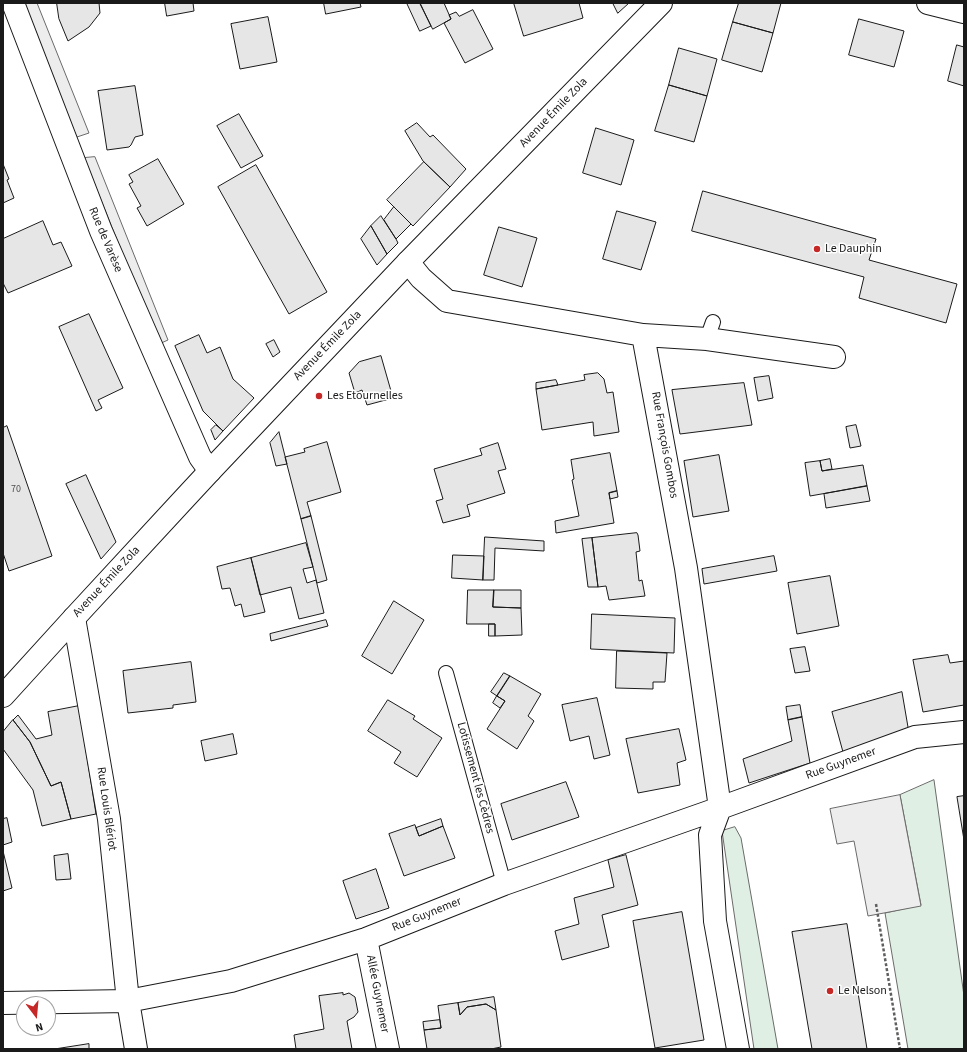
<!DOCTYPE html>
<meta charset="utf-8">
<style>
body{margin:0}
#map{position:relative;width:967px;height:1052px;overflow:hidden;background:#fff;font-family:"Source Sans 3",sans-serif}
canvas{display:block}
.frame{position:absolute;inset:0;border:4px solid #1a1a1a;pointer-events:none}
.north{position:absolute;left:16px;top:996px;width:40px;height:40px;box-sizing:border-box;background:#fff;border:1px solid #a3a3a3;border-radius:50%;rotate:164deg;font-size:11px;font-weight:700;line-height:16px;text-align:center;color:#1a1a1a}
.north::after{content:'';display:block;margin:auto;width:14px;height:18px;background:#c62828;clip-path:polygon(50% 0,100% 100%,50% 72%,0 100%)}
</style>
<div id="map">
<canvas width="967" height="1052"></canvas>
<div class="frame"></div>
<div class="north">N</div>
</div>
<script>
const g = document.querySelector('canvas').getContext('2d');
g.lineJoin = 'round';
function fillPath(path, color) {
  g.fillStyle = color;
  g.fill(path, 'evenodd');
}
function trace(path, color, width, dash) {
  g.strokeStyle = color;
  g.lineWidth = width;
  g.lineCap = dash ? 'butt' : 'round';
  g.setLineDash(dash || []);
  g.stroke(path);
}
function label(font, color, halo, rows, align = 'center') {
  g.font = font + ' "Source Sans 3",sans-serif';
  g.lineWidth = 3;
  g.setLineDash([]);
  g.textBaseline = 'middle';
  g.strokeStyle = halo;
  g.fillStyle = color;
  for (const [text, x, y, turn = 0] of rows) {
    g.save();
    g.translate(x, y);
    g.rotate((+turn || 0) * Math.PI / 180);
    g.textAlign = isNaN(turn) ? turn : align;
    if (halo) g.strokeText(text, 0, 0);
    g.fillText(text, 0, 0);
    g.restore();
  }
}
const green = new Path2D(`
 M934,780l30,216v53h-56l-23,-136 36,-8 -21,-110z
 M735,827l6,11 37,211h-24l-32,-218z`);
const parking = new Path2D(`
 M23,3h14l52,130 -12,4z
 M95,157l73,183 -9,4 -75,-186z
 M900,795l21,111 -53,10 -14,-75 -17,3 -7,-35z`);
const building = new Path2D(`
 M57,3h42l1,10 -11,14 -21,14 -9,-22z
 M165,3h28l1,8 -27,5z
 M324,3h36l1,4 -35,7z
 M407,3h13l11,23 -11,5z
 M420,3h24l7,16 -18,10z
 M514,3h65l4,15 -59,18z
 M613,3h16l-11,10z
 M739,3h42l-8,30 -40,-11z
 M473,10l20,39 -28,14 -21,-40 7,-4 -2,-4 7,-3 3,4z
 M268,17l9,45 -37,7 -9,-45z
 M859,19l45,12 -10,36 -45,-12z
 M733,22l40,11 -11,39 -40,-12z
 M957,45l7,2v39l-16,-5z
 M679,48l38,11 -10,37 -38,-11z
 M669,85l38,11 -13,46 -39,-11z
 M135,86l8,49 -8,2 -4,8 -2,2 -22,3 -9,-59z
 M239,114l24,42 -22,12 -24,-42z
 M417,123l13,14 3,-2 33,34 -16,18 -27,-26 -18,-30z
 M596,128l38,12 -13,45 -38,-12z
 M158,159l26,45 -37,22 -10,-18 4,-2 -12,-22 4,-2 -4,-7z
 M424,162l26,25 -37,39 -26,-26z
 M3,164l6,15 -2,1 7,18 -11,5z
 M256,165l71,127 -38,22 -71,-127z
 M703,191l173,48 -7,21 88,24 -11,39 -87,-25 5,-21 -172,-46z
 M394,207l17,17 -15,15 -12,-19z
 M617,211l39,11 -15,48 -38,-11z
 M381,216l15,23 2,4 -11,11 -16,-28z
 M43,221l10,24 8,-3 11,24 -64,27 -5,-10v-44z
 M371,226l16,28 -10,11 -16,-26z
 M499,227l38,11 -15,49 -38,-12z
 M89,314l34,74 -25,12 4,8 -6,3 -37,-84z
 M199,335l8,18 13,-6 13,32 21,19 -31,33 -20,-20 -28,-65z
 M274,340l6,12 -7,5 -7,-13z
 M381,356l12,42 -26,7 -5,-15 -7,3 -6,-20 10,-11z
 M598,373l6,6 3,14 6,-1 6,40 -25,4 -1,-14 -51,8 -6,-41 49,-9 -1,-5z
 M769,376l4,22 -15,3 -4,-23z
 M556,380l2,5 -22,4v-6z
 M744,383l8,42 -72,9 -8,-44z
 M216,425l7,6 -8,9 -4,-10z
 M856,425l5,21 -11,2 -4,-21z
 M7,426l45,130 -43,15 -6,-18v-125z
 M279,432l8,32 -11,2 -6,-23z
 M327,442l14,50 -34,10 4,14 -10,3 -16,-62 20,-5 -1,-3z
 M498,443l8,26 -8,2 7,22 -38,12 3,11 -27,7 -7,-22 7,-2 -9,-30 48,-14 -2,-6z
 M610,453l7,38 -8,2 5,30 -58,10 -1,-12 24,-5 -7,-36 2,-1 -3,-19z
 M719,455l10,56 -36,6 -9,-56z
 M830,459l2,10 -10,2 -2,-10z
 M820,461l2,10 41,-6 4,21 -57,10 -5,-33z
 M86,475l30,67 -15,17 -35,-75z
 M867,486l3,15 -44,7 -2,-14z
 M617,491l1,6 -8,2 -1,-6z
 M311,516l16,64 -10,3 -16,-64z
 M637,533l1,2 2,16 -4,1 3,29 3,-1 3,16 -36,4 -3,-14 -8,1 -6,-49z
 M485,537l59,4v10l-49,-3 -1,32h-11z
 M592,538l6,49h-10l-6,-48z
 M306,543l7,24 -10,2 4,14 9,-3 8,33 -25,6 -8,-32 -31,8 -9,-37z
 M453,555l31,1 -1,24 -31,-2z
 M774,556l3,15 -73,13 -2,-15z
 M251,558l14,54 -21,5 -3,-13 -6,2 -5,-18 -8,1 -5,-22z
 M830,576l9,50 -42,8 -9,-51z
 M468,590h26l-1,17 28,1 1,27 -27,1v-12h-28z
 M494,590h27v18l-28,-1z
 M394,601l30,19 -32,54 -30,-18z
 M592,614l83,4 -1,35 -83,-4z
 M326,620l2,6 -57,15 -1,-7z
 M489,624h6v12h-6z
 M805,647l5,24 -15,2 -5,-24z
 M617,651l50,2 -2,29h-12v7l-37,-1z
 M948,655l2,8 14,-2v44l-41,7 -10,-52z
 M191,662l5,40 -23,3v3l-45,5 -5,-42z
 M504,673l6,3 -13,20 -6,-4z
 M510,676l31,18 -13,22 6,5 -17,28 -30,-20 18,-28 -8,-5z
 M902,692l7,41 -66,19 -11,-40z
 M497,696l8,5 -5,7 -7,-5z
 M597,698l13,57 -16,4 -5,-23 -19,5 -8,-36z
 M388,700l27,16 -2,3 29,19 -25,39 -23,-14 7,-11 -33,-21z
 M800,705l2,12 -14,3 -2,-13z
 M79,706l17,108 -25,5 -10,-37 -10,4 -21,-44 -17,-22 5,-5 18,24 16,-4 -4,-23z
 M802,717l8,46 -61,20 -6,-24 49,-18 -4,-21z
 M13,720l17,22 21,44 10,-4 10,37 -29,7 -9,-36 -30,-41v-17z
 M679,729l7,31 -9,3 3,22 -42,8 -12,-54z
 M233,734l4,20 -32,7 -4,-20z
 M566,782l13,35 -67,23 -11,-36z
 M964,796v44l-7,-43z
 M7,818l5,24 -9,3v-26z
 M441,819l2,7 -24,10 -3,-8z
 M415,825l4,11 24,-10 12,32 -51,18 -15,-42z
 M3,851l9,37 -9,3z
 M68,854l3,25 -15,1 -2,-24z
 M626,855l12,50 -36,10 7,32 -47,13 -7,-29 24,-7 -5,-26 40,-11 -6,-27z
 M376,869l13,39 -33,11 -13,-38z
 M682,912l22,128 -49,8 -22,-127z
 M847,924l20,125h-55l-20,-117z
 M343,993v2l6,-2 6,4 3,15 -4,5 -7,4 5,28h-56l-2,-14 30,-6 -5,-33z
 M494,997l2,13 -10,-6 -19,3 -7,8 -2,-12z
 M458,1003l2,12 7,-8 19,-3 10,6 5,37 -10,2h-64l-3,-19 17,-2 -3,-22z
 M440,1020l1,8 -17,2 -1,-8z
 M89,1044v5h-34z`);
const path = new Path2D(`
 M876,904l24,145`);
const service = new Path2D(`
 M707,339l6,-17
 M446,673l58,211`);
const minor = new Path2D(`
 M13,3l88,228 99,226 10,14
 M928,3l36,9
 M408,262l13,16 26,23 196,34 43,233 34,240 -10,27 5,86 23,128
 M643,335l64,4 127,18
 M74,618l35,201 19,182 8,48
 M366,939l22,110
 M3,1003l125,-2 103,-20 135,-42 138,-55 216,-76 195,-71 49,-5`);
const secondary = new Path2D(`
 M3,696l71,-78 110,-119 26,-28 198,-209 253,-259`);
const markers = [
 [817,249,4,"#c62828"],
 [319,396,4,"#c62828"],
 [830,991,4,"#c62828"]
];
const numberNames = [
 ["70",16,490]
];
const streetNames = [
 ["Avenue Émile Zola",554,113,-46],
 ["Rue de Varèse",105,240,67],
 ["Avenue Émile Zola",328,346,-46],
 ["Rue François Gombos",664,445,80],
 ["Avenue Émile Zola",107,582,-47],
 ["Rue Guynemer",841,764,-20],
 ["Lotissement les Cèdres",475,778,75],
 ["Rue Louis Blériot",106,809,82],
 ["Rue Guynemer",427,915,-22],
 ["Allée Guynemer",377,994,79]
];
const poiNames = [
 ["Le Dauphin",825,249],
 ["Les Etournelles",327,396],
 ["Le Nelson",838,991]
];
fillPath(green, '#e0efe3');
trace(green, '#6a6a6a', 1);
fillPath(parking, '#ededed');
trace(parking, '#6a6a6a', 1);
fillPath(building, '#e6e6e6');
trace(building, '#1a1a1a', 1);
trace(service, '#1a1a1a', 16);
trace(minor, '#1a1a1a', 24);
trace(secondary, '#1a1a1a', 24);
trace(path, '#5f5f5f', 2.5, [3, 2]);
trace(service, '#fff', 14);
trace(minor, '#fff', 22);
trace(secondary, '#fff', 22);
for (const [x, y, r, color] of markers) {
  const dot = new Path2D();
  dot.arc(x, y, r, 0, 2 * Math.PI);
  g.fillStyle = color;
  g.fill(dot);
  trace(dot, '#fff', 1.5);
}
label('10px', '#4d4d4d', null, numberNames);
label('12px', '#1a1a1a', '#fff', streetNames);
label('12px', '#1a1a1a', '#fff', poiNames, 'left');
</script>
